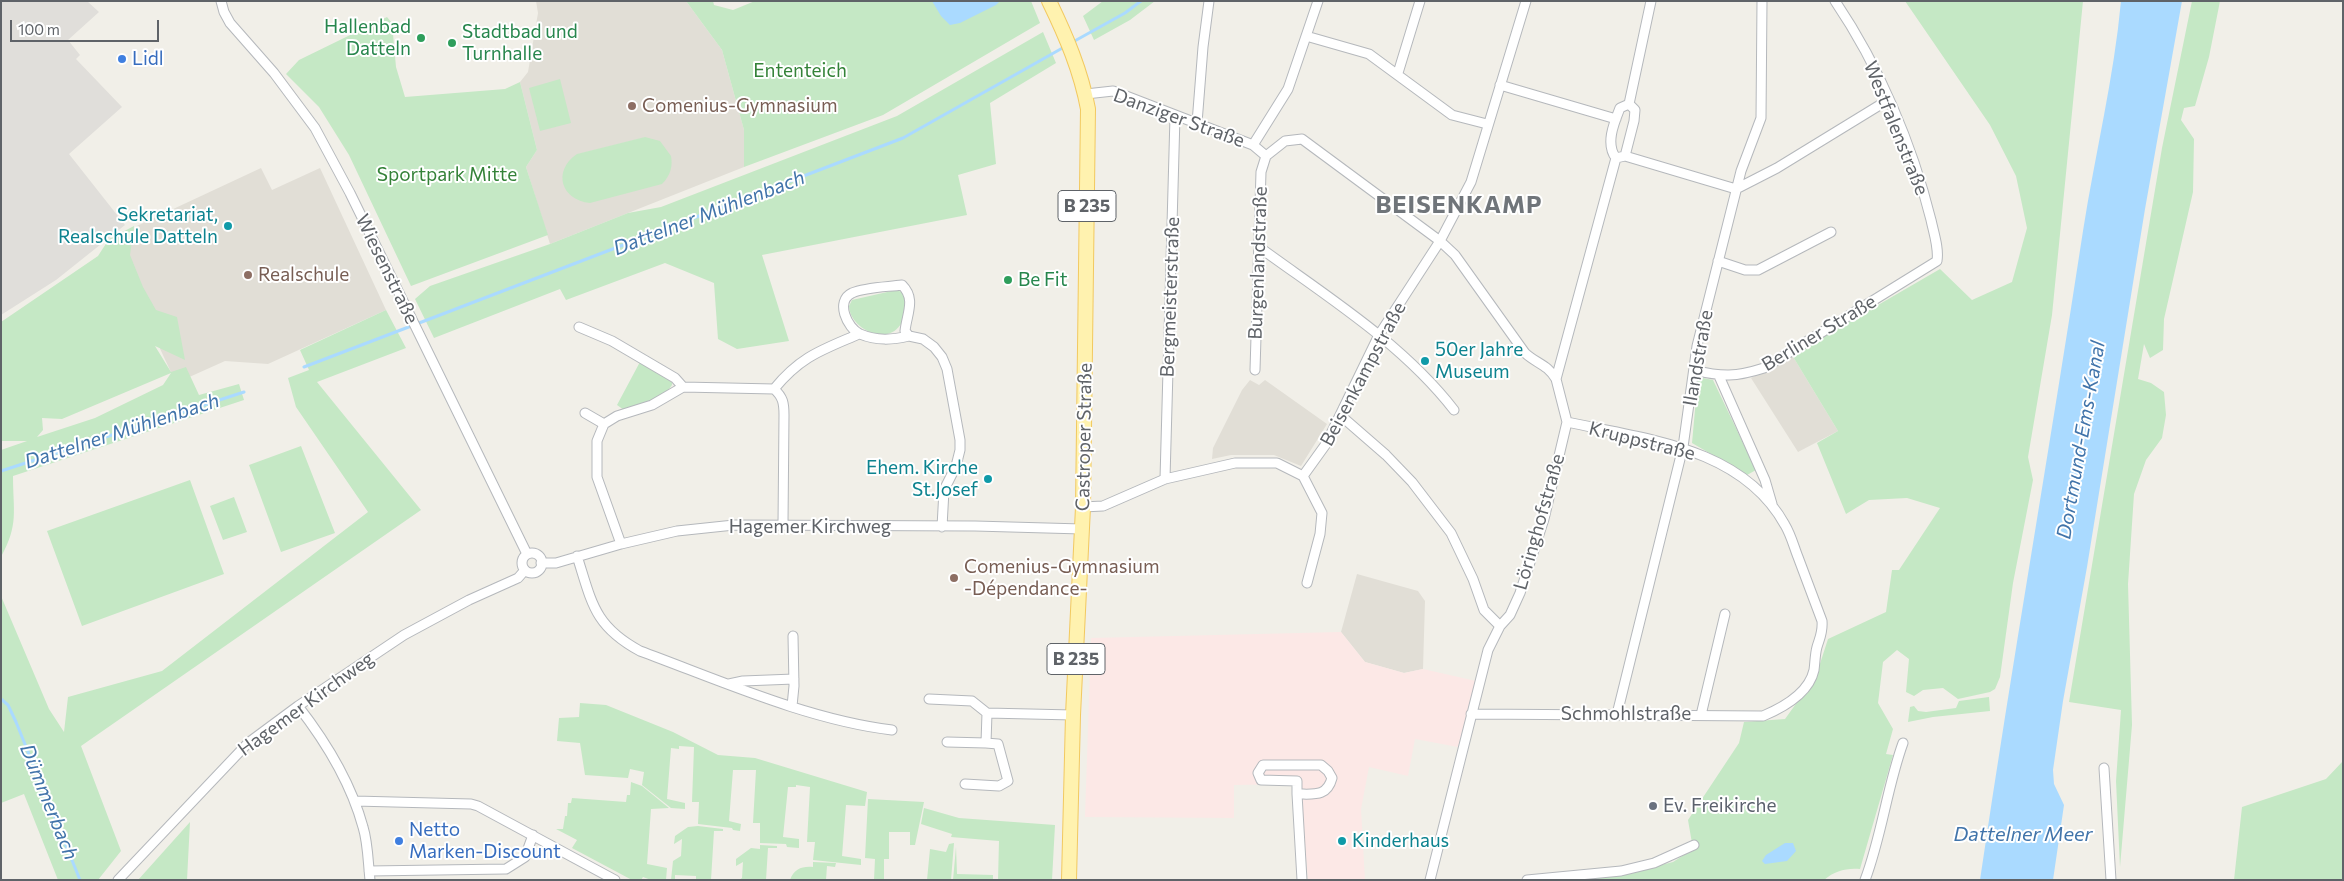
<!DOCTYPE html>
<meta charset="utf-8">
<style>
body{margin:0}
#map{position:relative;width:2344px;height:881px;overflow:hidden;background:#f1efe8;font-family:Commissioner,sans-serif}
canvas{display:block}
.frame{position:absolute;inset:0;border:2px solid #5f6368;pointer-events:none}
.scale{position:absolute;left:10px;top:20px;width:149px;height:22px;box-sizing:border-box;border:2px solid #5f6368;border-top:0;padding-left:6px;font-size:15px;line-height:18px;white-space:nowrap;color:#5f6368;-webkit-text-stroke:4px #fff;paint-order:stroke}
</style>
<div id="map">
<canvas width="2344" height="881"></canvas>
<div class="frame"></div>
<div class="scale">100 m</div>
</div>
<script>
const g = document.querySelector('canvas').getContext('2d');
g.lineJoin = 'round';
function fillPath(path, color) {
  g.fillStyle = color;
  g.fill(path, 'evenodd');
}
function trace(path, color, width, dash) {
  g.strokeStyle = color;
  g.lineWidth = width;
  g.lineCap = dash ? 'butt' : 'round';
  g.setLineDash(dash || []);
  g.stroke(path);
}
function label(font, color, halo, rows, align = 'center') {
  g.font = font + ' Commissioner,sans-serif';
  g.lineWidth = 4;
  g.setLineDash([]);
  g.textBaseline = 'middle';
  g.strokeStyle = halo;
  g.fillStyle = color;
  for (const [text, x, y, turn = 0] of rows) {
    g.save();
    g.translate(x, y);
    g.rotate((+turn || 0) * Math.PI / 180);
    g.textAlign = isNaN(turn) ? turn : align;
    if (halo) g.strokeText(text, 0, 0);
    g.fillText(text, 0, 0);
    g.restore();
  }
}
const industrial = new Path2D(`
 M1,1h86l12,11 -31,28 12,15 -4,4 46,48 -53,47 56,71 -69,55 -55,35z`);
const education = new Path2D(`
 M536,1h150l36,49 22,80v37l-194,77 -24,-77 11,-17 -17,-68 8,-10 10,-59z
 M261,168l11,22 48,-22 66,142 -118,54 -43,-3 -49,22 -67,-144z
 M1792,355l46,76 -40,21 -47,-74z
 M1250,380l9,5 6,-5 62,44 -26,42 -27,-11h-43l-19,4 1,-11 29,-58z
 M1357,574l61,17 7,10 -2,68 -19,4 -39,-11 -24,-30z`);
const medical = new Path2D(`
 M1341,632l24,30 39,11 19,-4 53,12 -18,66 -43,-8 -7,37 -39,-9 -8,42 4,71h-57l-8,-96 -66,1v33l-149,-1 6,-179z`);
const green = new Path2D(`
 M686,1h27l1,4 19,5 22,-9h276l9,22 -157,92 -139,52v-37l-22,-80z
 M1103,1h52l-25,19 -36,20 -11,-24z
 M1905,1h178l-31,314 -24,142 5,23 -20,103 -13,94 -5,12 -5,3 -32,7 -15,-11 -20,2 -9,6 -8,-4 3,-33 -12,-9 -14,12 -5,41 15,26 -7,25 7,1 -33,114c-15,-1 -25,2 -36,11h-242l34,-4 57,-14 20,-13 -5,-29 51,-77 5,-21 41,-3 31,-43 12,-37 58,-27 6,-42h7l41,-62 -33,-10 -38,2 -23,14 -29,-71 21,-12 -46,-76 148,-86 32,31 40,-18 15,-54 -11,-52 -26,-51z
 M2192,1h28l-11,56 -14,49 -11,2 -3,12 13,19 -1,53 -29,127 -1,31 -13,8 -6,-14 -6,35 13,4 13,9 2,23 -4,23 -16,22 -12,34 -6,90 4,141 -12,142 -4,-86 5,-71 -52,-8 93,-554z
 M387,17l5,6 4,44 9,30 100,-8 15,-7 17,68 -11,17 22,68 -137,51 -62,-131 -30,-48 -33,-33 13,-14z
 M1043,32l13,31 -66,40 6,61 -38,11 9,40 -205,40 27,86 -52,8 -19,-10 -4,-56 -49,-20 -99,37 -6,-11 -126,49 -19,-39 15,-13 120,-42 78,-31 33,-6 236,-91z
 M560,79l11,44 -31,8 -11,-43z
 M645,137l15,4 11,15c2,11 -1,20 -9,28l-72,19c-29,-3 -38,-32 -13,-49z
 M134,226l-4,29 13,32 13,23 21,7 8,43 -30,-14 16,26 15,-5 13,28 40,-11 5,16 -231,76c0,36 6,48 -12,81v-107l26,-9h-26v-119l97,-66 11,-17zM171,373l-8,12 -68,33 -58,19 6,-7 -1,-12 20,1z
 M896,290l9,3c8,63 -55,43 -56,13l3,-6z
 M386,310l20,38 -89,34 104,128 -340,236 40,105 -23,29h-40l-34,-86 -23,9v-207l48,113 15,23 4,-35 94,-26 206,-159 -72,-105 -8,-29 21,-8 -9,-20z
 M641,360l31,21v4c-10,16 -31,19 -48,25l-7,-5z
 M1698,377l15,3 43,90 -9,5 -55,-32z
 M301,446l34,87 -54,19 -32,-87z
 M190,480l34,94 -142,52 -35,-95z
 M234,497l13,35 -24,8 -13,-34z
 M1989,697l1,14 -57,6 -25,5 2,-15 4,-1 4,5 8,1 30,-4 3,-7z
 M580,703l26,2 67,27 45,23 37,3 112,34 -2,14 -19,-1 -4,51 19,3v6l-48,-5 2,-18h-8l3,-55 -14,-2v2h-8l-5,50 16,2v9l-12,-1 -1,-3 -26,-1v-20h-7l3,-53h-23l-4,51 12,3 -1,7 -7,-1 -1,-2 -34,-4 1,-22h-7l2,-55 -15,-1v3l-8,-1 -4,51 18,4v6l-14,-1 -29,-23 2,-13 -14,-3 -2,9 -43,-3 -5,-32 -23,-2 2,-23 20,-1z
 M2343,761v119h-109l8,-73 84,-28z
 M631,782l11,4 27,22 -18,1 -4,55 20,4 -1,12h-15l-8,-3 -2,3h-9l-60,-32 5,-8 -21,-11h7l2,-13h2l1,-13h3l1,-5 54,4 1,-7h3z
 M868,799l56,3 -9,43h-5v-13h-21v27h-5v21h-10l1,-21 -10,-1z
 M924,808l35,10 96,7 -3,55h-54l1,-39 -48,-4 1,-3 -31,-10z
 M190,822l-3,58h-49z
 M698,826l25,3v2h-9l-3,49h-15v-4l-21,-1v5h-4l2,-19 8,-5 1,-17 -8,5 1,-8 13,-9z
 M954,843l-3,37h-24l3,-31 16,3 3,-8z
 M760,845l17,1v2h-9l-2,32h-27l3,-2 1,-16 -7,4v-7l15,-11 9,1z
 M956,847l1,27 36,1v5h-40z
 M813,862l23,1 -1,4 -8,-1 -1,14h-36c4,-11 12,-14 23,-13z`);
const water = new Path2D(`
 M932,1h68l-4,4 -36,18 -10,2 -9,-9z
 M2121,1h61l-37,208 -58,358 -24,134 -10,69 1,14 10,21 -11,75h-73c32,-217 70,-433 103,-649 12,-77 31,-153 38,-230z
 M1785,843h8l3,8 -9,10 -22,3 -3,-3 4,-6z`);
const stream = new Path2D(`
 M1071,43l54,-30 16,-12
 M304,367l599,-229 163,-92
 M1,471l243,-79
 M1,699l7,6 8,17 64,158`);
const street = new Path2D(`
 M221,1l3,11 6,11 44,50 41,55 35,65 177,361
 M1306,36l63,18 83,61 35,9
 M1398,73l22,-72
 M1500,85l116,34
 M1086,94l27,-3 140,54 13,11 19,-15 17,-2 138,102 15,14 70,98c12,11 22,11 31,26
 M1629,104l6,6 -1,11 -9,35 -9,2c-11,-14 -2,-35 4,-50z
 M1629,104l22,-103
 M1197,123l6,-76 6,-46
 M1253,145l35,-56 30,-88
 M1625,156l111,33 41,-21 111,-68
 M1259,247c67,49 143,96 195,163
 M1718,261l27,9h13l73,-38
 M579,327l33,14 63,37 8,9
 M909,336c-17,4 -32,5 -49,-2 -13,-6 -25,-33 -8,-41 14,-6 35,-6 50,-8 14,14 5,28 3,46l4,5 14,3 11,8 8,10 5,12 13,71v10l-4,16 -12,24 -2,37
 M1255,370l6,-198 5,-16
 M1694,370c28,7 42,7 70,-2l173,-107c2,-13 -3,-27 -6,-41 -19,-76 -52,-154 -96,-219
 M1719,376l46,104 7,24
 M774,389c27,-33 48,-39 85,-55
 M585,413l19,11
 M1340,415l46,40 26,27 39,51 22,46 11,31 16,16
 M1303,476l19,37 -2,21 -13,49
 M1165,479l10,-363
 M1083,507l20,-1 62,-27 70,-16h42l26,13 23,-32 53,-109 61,-94 31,-59 55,-181
 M621,544l-24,-67v-36l7,-17 13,-8 35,-11 31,-18 91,2c9,8 10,14 10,26l-1,109
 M522 563a10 10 0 1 1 20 0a10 10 0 1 1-20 0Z
 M577,556c15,47 17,70 63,95 79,29 168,69 252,79
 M541,563h15l65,-19 56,-13 57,-6 241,1 107,3
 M729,684l14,-3 51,-2
 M929,699l43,2 15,12 86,2
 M298,706c28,36 53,77 65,121 5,16 5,35 7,53
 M792,706l2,-20 -1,-50
 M1471,714l292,2c19,-8 46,-23 51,-46 1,-7 1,-16 3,-23 3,-10 6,-15 5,-26 -8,-21 -16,-43 -24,-64 -4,-10 -7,-22 -13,-32 -43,-78 -140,-86 -218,-103
 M1617,714l66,-267 14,-101 44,-175 20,-53 1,-117
 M1701,715l24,-101
 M947,742l39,1 1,-30
 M2104,768l7,112
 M965,784l34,2 9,-5 -10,-37 -12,-1
 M1297,794c17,0 30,3 35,-16l-4,-7 -7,-6h-58l-5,8 3,7 36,1v13l5,86
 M355,801l116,3 7,2 137,74
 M369,871l137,-2 19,-12 8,-22
 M118,880l130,-137 50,-37 106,-71 65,-35 49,-22 7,-8
 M1430,880l58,-230 12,-24 10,-11 10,-22 24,-74 23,-97 -11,-43 60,-221
 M1527,880l94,-9 33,-8 40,-18
 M1865,880c17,-45 22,-93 38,-137`);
const primary = new Path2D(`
 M1049,1c17,35 32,70 39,108l-5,398 -10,208 -4,165`);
const markers = [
 [421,38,5,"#2e9e5b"],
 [452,43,5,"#2e9e5b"],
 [122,59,5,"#3f7fe0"],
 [632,106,5,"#8d6e63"],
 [228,226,5,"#0f9aa8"],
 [248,275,5,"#8d6e63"],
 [1008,280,5,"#2e9e5b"],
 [1425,361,5,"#0f9aa8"],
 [988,479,5,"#0f9aa8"],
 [954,578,5,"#8d6e63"],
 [1653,806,5,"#6b7280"],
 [399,841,5,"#3f7fe0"],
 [1342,841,5,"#0f9aa8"]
];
const shields = [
 [1087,206,58],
 [1076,659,58]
];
const shieldNames = [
 ["B 235",1087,206],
 ["B 235",1076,659]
];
const leisureNames = [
 ["Hallenbad",411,27,"right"],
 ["Datteln",411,49,"right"],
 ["Stadtbad und",462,32],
 ["Turnhalle",462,54],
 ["Be Fit",1018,280]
];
const shopNames = [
 ["Lidl",132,59],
 ["Netto",409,830],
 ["Marken-Discount",409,852]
];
const parkNames = [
 ["Ententeich",800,71],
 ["Sportpark Mitte",447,175]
];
const educationNames = [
 ["Comenius-Gymnasium",642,106],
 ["Realschule",258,275],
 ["Comenius-Gymnasium",964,567],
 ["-Dépendance-",964,589]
];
const streetNames = [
 ["Danziger Straße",1179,118,20],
 ["Westfalenstraße",1896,128,68],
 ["Burgenlandstraße",1258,263,-88],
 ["Wiesenstraße",387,269,64],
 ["Bergmeisterstraße",1170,297,-88],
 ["Berliner Straße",1819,333,-31],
 ["Ilandstraße",1698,358,-80],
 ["Beisenkampstraße",1363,374,-62],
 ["Castroper Straße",1084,437,-89],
 ["Kruppstraße",1642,441,14],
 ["Löringhofstraße",1539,522,-74],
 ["Hagemer Kirchweg",810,527],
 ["Hagemer Kirchweg",306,704,-36],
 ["Schmohlstraße",1626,714]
];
const cultureNames = [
 ["Sekretariat,",218,215],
 ["Realschule Datteln",218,237],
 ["50er Jahre",1435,350,"left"],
 ["Museum",1435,372,"left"],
 ["Ehem. Kirche",978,468],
 ["St.Josef",978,490],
 ["Kinderhaus",1352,841,"left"]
];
const worshipNames = [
 ["Ev. Freikirche",1663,806]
];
const waterNames = [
 ["Dattelner Mühlenbach",709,213,-21],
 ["Dattelner Mühlenbach",122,431,-18],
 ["Dortmund-Ems-Kanal",2081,440,-80],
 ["Dümmerbach",49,802,68],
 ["Dattelner Meer",2023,834]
];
const districtNames = [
 ["BEISENKAMP",1459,205]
];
fillPath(industrial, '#e0deda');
fillPath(education, '#e1ded6');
fillPath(medical, '#fce8e6');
fillPath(green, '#c5e8c5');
fillPath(water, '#aadaff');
trace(stream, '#aadaff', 3);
trace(street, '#b5b8bc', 11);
trace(primary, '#f2c960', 16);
trace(street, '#fff', 9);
trace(primary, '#fff2af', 14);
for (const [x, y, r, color] of markers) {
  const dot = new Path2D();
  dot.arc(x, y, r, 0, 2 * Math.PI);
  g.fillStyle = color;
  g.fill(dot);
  trace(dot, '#fff', 2);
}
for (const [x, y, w] of shields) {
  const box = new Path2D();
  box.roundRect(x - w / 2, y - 15.5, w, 31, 4);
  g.fillStyle = '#fff';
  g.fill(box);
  trace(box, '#5f6368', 1);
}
label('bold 18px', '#5f6368', null, shieldNames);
label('19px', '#27864d', '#fff', leisureNames, 'left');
label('19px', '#366cbe', '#fff', shopNames, 'left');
label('19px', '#348238', '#fff', parkNames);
label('19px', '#785e54', '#fff', educationNames, 'left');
label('19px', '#5f6368', '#fff', streetNames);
label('19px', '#0d838f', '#fff', cultureNames, 'right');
label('19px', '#5b616d', '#fff', worshipNames, 'left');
label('italic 20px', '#4174aa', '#fff', waterNames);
g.letterSpacing = '1px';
label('bold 24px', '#70757a', '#fff', districtNames);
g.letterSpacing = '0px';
</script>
